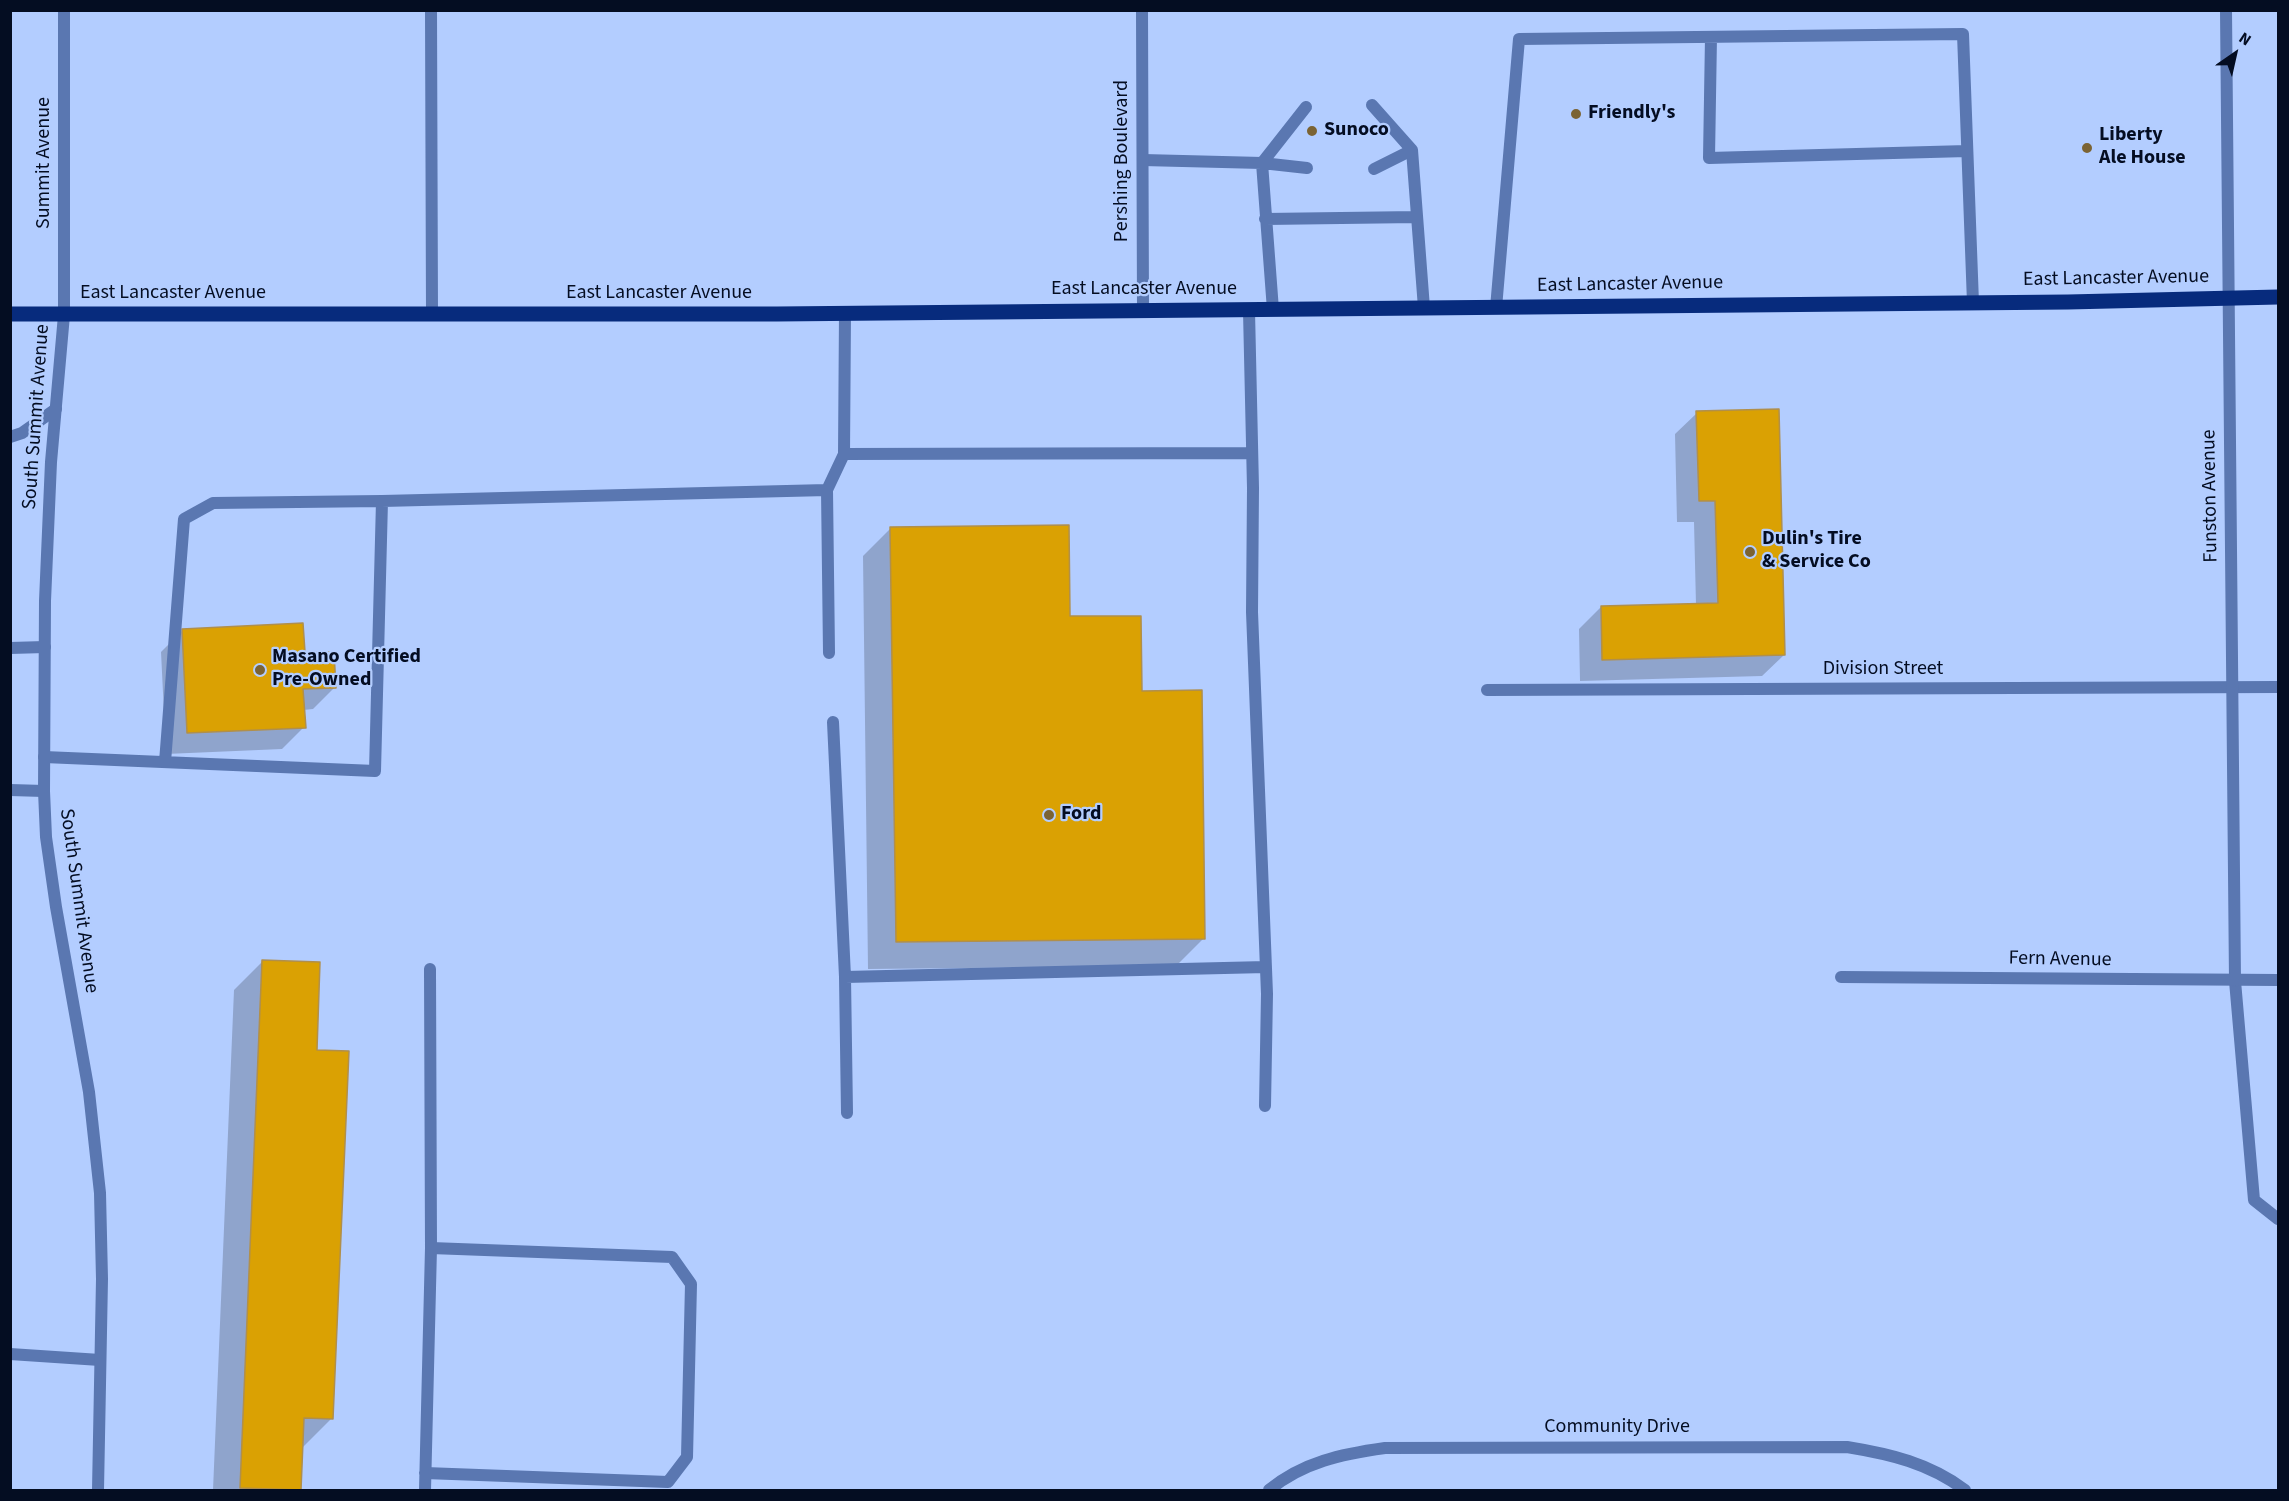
<!DOCTYPE html>
<style>
body{margin:0}
#map{position:relative;width:2289px;height:1501px;overflow:hidden;background:#b3cdff;font-family:"Source Sans 3",sans-serif}
canvas{display:block}
.frame{position:absolute;inset:0;border:12px solid #040d22;pointer-events:none}
.north{position:absolute;left:2205px;top:24px;width:60px;height:60px;-webkit-text-stroke:4px #b3cdff;paint-order:stroke;rotate:34deg;font-size:16px;font-weight:700;line-height:24px;text-align:center;color:#040d22}
.north::after{content:'';display:block;margin:auto;width:21px;height:27px;background:#040d22;clip-path:polygon(50% 0,100% 100%,50% 72%,0 100%)}
</style>
<div id="map">
<canvas width="2289" height="1501"></canvas>
<div class="frame"></div>
<div class="north">N</div>
</div>
<script>
const g = document.querySelector('canvas').getContext('2d');
g.lineJoin = 'round';
function fillPath(path, color) {
  g.fillStyle = color;
  g.fill(path, 'evenodd');
}
function trace(path, color, width, dash) {
  g.strokeStyle = color;
  g.lineWidth = width;
  g.lineCap = dash ? 'butt' : 'round';
  g.setLineDash(dash || []);
  g.stroke(path);
}
function label(font, color, halo, rows, align = 'center') {
  g.font = font + ' "Source Sans 3",sans-serif';
  g.lineWidth = 4.5;
  g.setLineDash([]);
  g.textBaseline = 'middle';
  g.strokeStyle = halo;
  g.fillStyle = color;
  for (const [text, x, y, turn = 0] of rows) {
    g.save();
    g.translate(x, y);
    g.rotate((+turn || 0) * Math.PI / 180);
    g.textAlign = isNaN(turn) ? turn : align;
    if (halo) g.strokeText(text, 0, 0);
    g.fillText(text, 0, 0);
    g.restore();
  }
}
const shadow = new Path2D(`
 M1697,413l87,242 -22,21 -182,5 -1,-52 22,-22 95,-2 -2,-83h-17l-2,-88z
 M891,528l178,90 135,320 -28,28 -308,3 -5,-413z
 M183,630l120,24 31,34 -21,21 -10,1 1,17 -22,22 -116,5 -5,-102z
 M262,962l53,89 16,368 -28,28h-2l-2,43h-86l21,-500z`);
const building = new Path2D(`
 M1779,409l6,246 -183,5 -1,-54 117,-3 -3,-102h-16l-3,-90z
 M1069,525l1,91h71l1,75 60,-1 3,249 -309,3 -6,-415z
 M303,623l2,29h29l2,36 -33,1 3,39 -119,5 -5,-104z
 M262,960l58,2 -3,88 32,1 -16,368 -29,-1 -3,72 -61,-2z`);
const lane = new Path2D(`
 M431,10l1,304
 M1711,37l-2,121 258,-7
 M1372,105l40,45 12,158
 M1143,160l119,3 44,-56
 M1374,169l38,-19
 M1265,219l152,-2
 M1496,308l23,-269 444,-5 10,269
 M1273,310l-11,-147 45,5
 M1249,311l4,177 -1,124 15,382 -2,112
 M10,437l12,-4 34,-24
 M844,454l1,-141
 M827,490l2,163
 M10,648l35,-1
 M1487,690l791,-3
 M833,722l12,255 2,136
 M44,757l331,14 7,-270
 M165,762l19,-243 29,-16 169,-2 445,-11 17,-36 408,-1
 M10,790l34,1
 M845,977l421,-10
 M2235,981l19,219 24,19
 M10,1354l90,6
 M425,1473l243,9 19,-25 4,-173 -19,-27 -241,-9
 M425,1490l6,-242 -1,-279`);
const street = new Path2D(`
 M64,10v305l-13,147 -6,139 -1,190 2,46 10,70 33,185 11,101 2,86 -4,211
 M1142,10l1,301
 M2226,10l9,971
 M1841,977l437,3
 M1269,1490c34,-28 73,-36 116,-42l462,-1c43,7 82,16 118,43`);
const primary = new Path2D(`
 M10,314h767l1291,-12 210,-5`);
const markers = [
 [1576,114,6,"#7b6333"],
 [1312,131,6,"#7b6333"],
 [2087,148,6,"#7b6333"],
 [1750,552,6,"#7b6333"],
 [260,670,6,"#7b6333"],
 [1049,815,6,"#7b6333"]
];
const poiNames = [
 ["Friendly's",1588,114],
 ["Sunoco",1324,131],
 ["Liberty",2099,136],
 ["Ale House",2099,159],
 ["Dulin's Tire",1762,540],
 ["& Service Co",1762,563],
 ["Masano Certified",272,658],
 ["Pre-Owned",272,681],
 ["Ford",1061,815]
];
const streetNames = [
 ["Pershing Boulevard",1123,161,-90],
 ["Summit Avenue",45,163,-90],
 ["East Lancaster Avenue",2116,279,-1],
 ["East Lancaster Avenue",1630,285,-1],
 ["East Lancaster Avenue",1144,290],
 ["East Lancaster Avenue",173,294],
 ["East Lancaster Avenue",659,294],
 ["South Summit Avenue",37,417,-86],
 ["Funston Avenue",2211,496,-91],
 ["Division Street",1883,670],
 ["South Summit Avenue",78,901,82],
 ["Fern Avenue",2060,960,1],
 ["Community Drive",1617,1428]
];
fillPath(shadow, '#0003');
fillPath(building, '#daa103');
trace(building, '#b08f4c', 1.5);
trace(lane, '#5a77b1', 12);
trace(street, '#5a77b1', 12);
trace(primary, '#072b7d', 15);
for (const [x, y, r, color] of markers) {
  const dot = new Path2D();
  dot.arc(x, y, r, 0, 2 * Math.PI);
  g.fillStyle = color;
  g.fill(dot);
  trace(dot, '#b3cdff', 2);
}
label('bold 20px', '#040d22', '#b3cdff', poiNames, 'left');
label('20px', '#040d22', '#b3cdff', streetNames);
</script>
